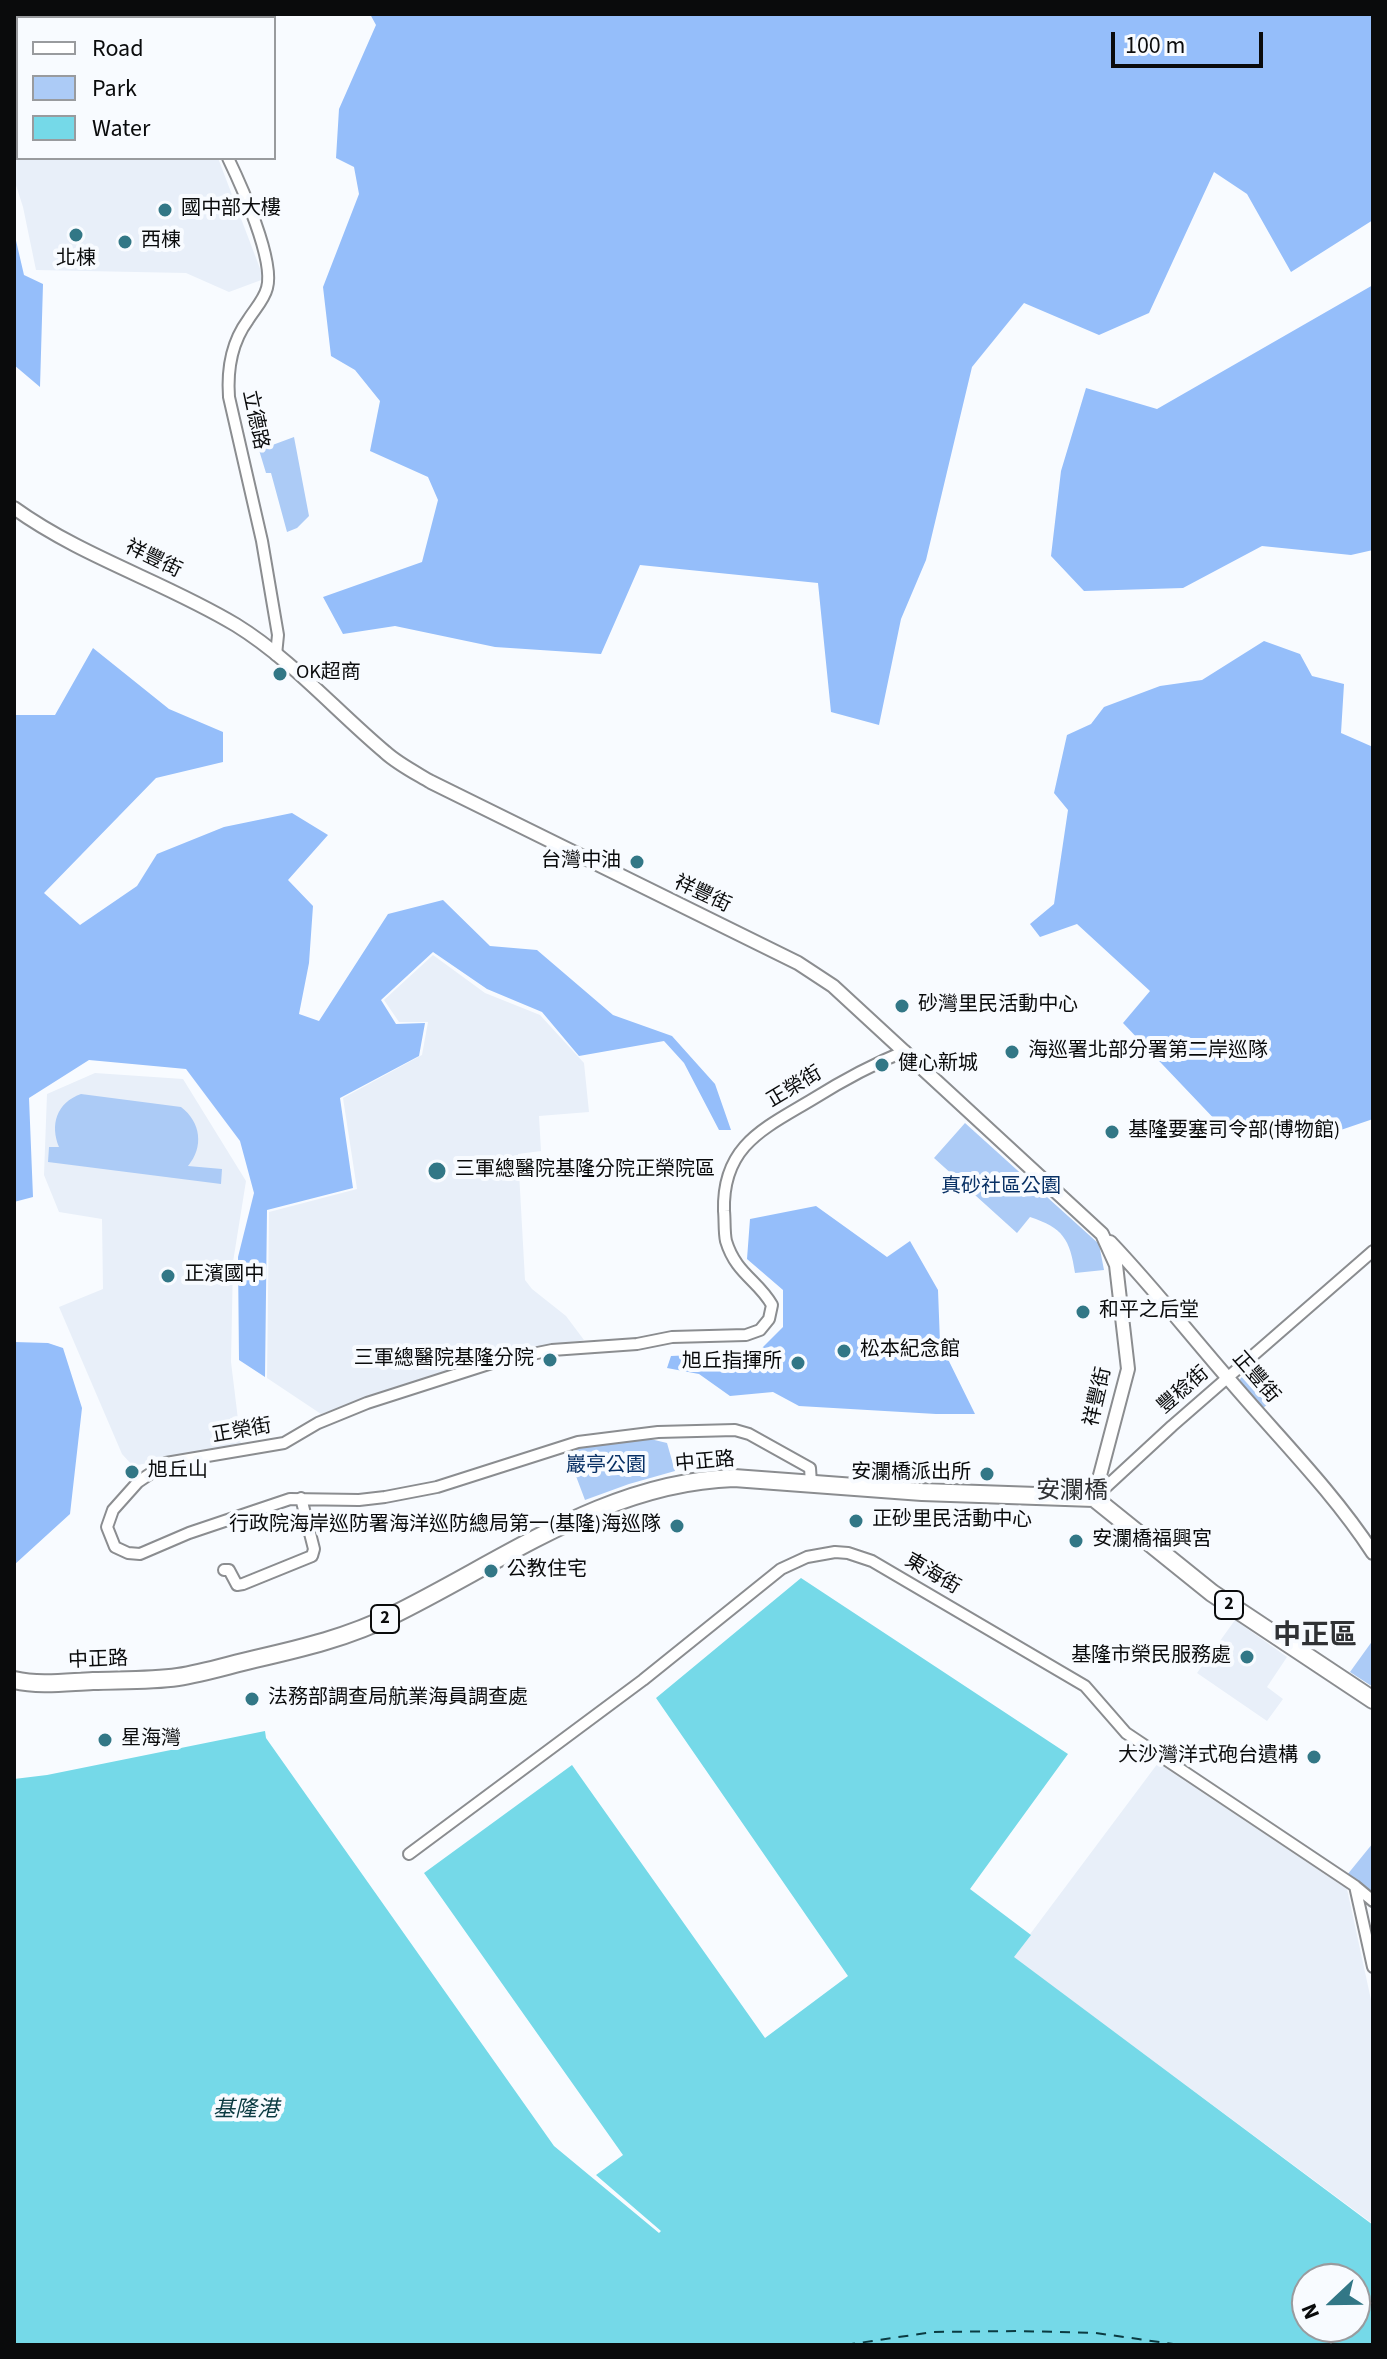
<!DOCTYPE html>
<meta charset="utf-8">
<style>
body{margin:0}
#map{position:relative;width:1387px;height:2359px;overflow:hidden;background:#f8fbff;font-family:"Source Sans 3",sans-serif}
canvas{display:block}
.frame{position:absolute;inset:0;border:16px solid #0a0b0c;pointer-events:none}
.legend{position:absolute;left:16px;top:16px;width:260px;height:144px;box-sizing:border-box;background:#f8fbff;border:2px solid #999b9e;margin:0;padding:10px 14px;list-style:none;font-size:24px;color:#0a0b0c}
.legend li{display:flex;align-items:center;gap:16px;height:40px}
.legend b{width:40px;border:2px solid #999b9e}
.north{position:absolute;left:1291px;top:2263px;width:80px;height:80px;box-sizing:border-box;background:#f8fbff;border:2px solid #999b9e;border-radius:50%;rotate:248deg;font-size:22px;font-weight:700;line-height:32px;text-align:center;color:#0a0b0c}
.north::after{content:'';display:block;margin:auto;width:28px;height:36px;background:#327786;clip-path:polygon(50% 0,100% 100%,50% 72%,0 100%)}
.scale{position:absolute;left:1111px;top:32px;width:152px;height:36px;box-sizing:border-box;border:4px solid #0a0b0c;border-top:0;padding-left:10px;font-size:24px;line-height:28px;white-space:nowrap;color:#0a0b0c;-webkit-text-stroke:6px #f8fbff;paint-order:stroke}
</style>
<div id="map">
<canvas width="1387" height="2359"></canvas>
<div class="frame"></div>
<ul class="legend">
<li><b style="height:10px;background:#fff"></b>Road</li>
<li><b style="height:22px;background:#accbf6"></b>Park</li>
<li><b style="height:22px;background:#75d9e8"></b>Water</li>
</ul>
<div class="north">N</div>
<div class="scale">100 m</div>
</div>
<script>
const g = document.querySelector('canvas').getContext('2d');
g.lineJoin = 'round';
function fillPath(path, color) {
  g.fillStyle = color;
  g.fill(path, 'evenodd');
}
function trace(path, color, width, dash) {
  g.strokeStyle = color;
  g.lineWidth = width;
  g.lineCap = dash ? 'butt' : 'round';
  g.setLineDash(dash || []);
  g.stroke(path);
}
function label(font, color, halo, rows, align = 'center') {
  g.font = font + ' "Source Sans 3","Noto Sans TC",sans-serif';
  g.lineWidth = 8;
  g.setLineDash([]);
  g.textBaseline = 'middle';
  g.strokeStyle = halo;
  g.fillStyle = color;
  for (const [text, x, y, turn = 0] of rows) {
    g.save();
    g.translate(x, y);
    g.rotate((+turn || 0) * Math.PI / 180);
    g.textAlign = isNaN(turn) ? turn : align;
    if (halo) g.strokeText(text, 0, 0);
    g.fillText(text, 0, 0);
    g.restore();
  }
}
const built = new Path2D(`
 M14,14h222l1,4h-219v140h200l46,121 -35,13 -43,-19 -150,-3 -13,-63 -9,-28z
 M433,955l52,38 55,22 44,48 5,49 -50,4 2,35 -23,3 7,126 7,9 34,27 18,24 -90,15 -173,59 -54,-36 2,-166 88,-23 -14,-91 79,-43 6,-33h-29l-15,-22z
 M95,1073l88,6 63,102 -13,81 -2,100 10,82 -108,22 -11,-12 -63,-147 44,-18 -1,-70 -43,-7 -15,-37 3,-81z
 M1235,1620l52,37 -20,30 16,12 -16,22 -70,-48z
 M1158,1763l189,126 26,120v215l-360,-267z`);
const green = new Path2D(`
 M294,437l15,79 -12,12 -10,4 -16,-59h-5l-7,-23z
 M81,1094l100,13c20,15 23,40 7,59l34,3 -1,15 -173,-22 1,-15h10c-9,-22 -3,-44 22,-53z
 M965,1123l134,121 5,26 -29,3c-5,-34 -12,-45 -45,-56l-13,16 -83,-75z
 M1245,1374l24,29 -7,6 -24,-28z
 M642,1437l25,6 8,28 -46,13 -44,16 -17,-45 12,-9z
 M1373,1640v47l-23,-15z
 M1373,1843v54l-26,-22z`);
const forest = new Path2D(`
 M370,14h1003v206l-82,52 -44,-78 -33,-22 -65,141 -50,22 -75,-32 -52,64 -46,193 -25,59 -22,106 -48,-13 -13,-129 -178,-18 -39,89 -106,-7 -100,-21 -52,8 -20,-37 99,-35 16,-62 -10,-23 -58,-26 10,-50 -25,-31 -24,-14 -8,-69 36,-93 -5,-27 -18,-9 3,-49 37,-84z
 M14,232l10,43 19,9 -3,103 -26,-22z
 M1373,285v265l-22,5 -89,-9 -79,42 -99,3 -33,-35 10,-85 25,-83 71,21z
 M1264,641l36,13 12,22 32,8 -3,49 32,14v372l-41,14 -62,-17 -49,10 -98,-103 27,-32 -73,-67 -37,13 -10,-13 24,-20 14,-94 -14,-17 13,-58 24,-11 13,-17 56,-21 42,-6z
 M93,648l76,61 54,23v30l-67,16 -112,115 36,32 57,-39 20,-32 67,-27 68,-14 36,22 -40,45 25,26 -4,57 -10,51 20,7 69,-107 55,-14 47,46 47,4 76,65 59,21 43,48 16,46h-12l-35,-67 -20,-22 -85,15 -37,-44 -55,-23 -54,-37 -52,48 15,24 29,-1 -6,33 -79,42 13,90 -86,22 -2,167 -26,-17 -1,-103 16,-64 -14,-52 -54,-72 -97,-9 -60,38 4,99 -19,5v-487h41z
 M816,1206l71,51 23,-16 28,49 2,53 35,71h-39l-137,-8 -26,-14 -43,4 -31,-22 -32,-6 4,-12 87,-4 25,-25v-37l-36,-31 3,-40z
 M14,1342l34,1 15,5 19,60 -12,106 -56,51z`);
const water = new Path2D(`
 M801,1578l267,176 -98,135 61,46 -17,22 359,268v120h-1359v-566l33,-4 218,-44 1,7 288,408 105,87 2,-2 -65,-56 27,-20 -199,-282 148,-108 193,273 83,-62 -192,-278zM1307,2279h48v48h-48z`);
const ferry = new Path2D(`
 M845,2345l88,-13 86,-1 77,2 84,12`);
const minor = new Path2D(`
 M242,18l1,-4
 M228,158c13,27 47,102 39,130 -3,12 -13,22 -19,32 -17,23 -21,49 -19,77l33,144 16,94 -2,20
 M811,1483l-1,-15 -61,-34 -14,-4 -77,2 -80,10 -141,45 -52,10 -26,3 -69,-1 -101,34 -49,21 -12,-1 -13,-6 -8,-20 6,-17 25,-28 28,-19 118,-20 34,-20 49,-20 131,-42 54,-11 85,-6 35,-7 74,-2 14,-5 9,-11 3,-14c-14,-25 -36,-31 -46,-64 -2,-9 -1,-21 -2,-30 -2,-66 41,-83 89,-112 32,-20 58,-34 92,-48
 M1094,1498l78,-72 201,-175
 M224,1570h5l8,15 6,-1 69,-28 2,-7 -13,-51
 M409,1854l234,-174 138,-111 26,-12 28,-5 13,1 24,8 213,125 41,47 229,153 18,81
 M1355,1886l18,15`);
const tertiary = new Path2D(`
 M14,508c68,49 151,74 222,117 55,34 99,85 149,127 13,12 31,21 46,30l367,181 35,23 269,248 14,31 12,104 -34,129
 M1110,1242c41,43 78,90 117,135 49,58 104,112 146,176`);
const primary = new Path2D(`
 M14,1680c26,6 53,2 79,1 28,-1 57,0 85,-4 26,-4 51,-12 77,-18 48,-11 94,-22 138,-44 110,-54 214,-133 341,-137l188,14 172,6 118,95 161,107`);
const markers = [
 [165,210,8,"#327786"],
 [76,235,8,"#327786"],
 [125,242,8,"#327786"],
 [280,674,8,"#327786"],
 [637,862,8,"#327786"],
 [902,1006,8,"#327786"],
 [1012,1052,8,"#327786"],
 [882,1065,8,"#327786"],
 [1112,1132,8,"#327786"],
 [437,1171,10,"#327786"],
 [168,1276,8,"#327786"],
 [1083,1312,8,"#327786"],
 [844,1351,8,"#327786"],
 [550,1360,8,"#327786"],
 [798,1363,8,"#327786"],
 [132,1472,8,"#327786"],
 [987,1474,8,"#327786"],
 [856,1521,8,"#327786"],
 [677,1526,8,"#327786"],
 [1076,1541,8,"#327786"],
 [491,1571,8,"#327786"],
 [1247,1657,8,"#327786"],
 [252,1699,8,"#327786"],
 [105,1740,8,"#327786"],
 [1314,1757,8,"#327786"]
];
const shields = [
 [1229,1605,28],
 [385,1619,28]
];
const shieldNames = [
 ["2",1229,1605],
 ["2",385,1619]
];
const poiNames = [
 ["國中部大樓",181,210],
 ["西棟",141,242],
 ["北棟",76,260,"center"],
 ["OK超商",296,674],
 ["台灣中油",621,862,"right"],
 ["砂灣里民活動中心",918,1006],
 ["海巡署北部分署第二岸巡隊",1028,1052],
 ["健心新城",898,1065],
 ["基隆要塞司令部(博物館)",1128,1132],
 ["三軍總醫院基隆分院正榮院區",455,1171],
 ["正濱國中",184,1276],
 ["和平之后堂",1099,1312],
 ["松本紀念館",860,1351],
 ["三軍總醫院基隆分院",534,1360,"right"],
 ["旭丘指揮所",782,1363,"right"],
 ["旭丘山",148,1472],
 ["安瀾橋派出所",971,1474,"right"],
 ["正砂里民活動中心",872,1521],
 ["行政院海岸巡防署海洋巡防總局第一(基隆)海巡隊",661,1526,"right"],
 ["安瀾橋福興宮",1092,1541],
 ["公教住宅",507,1571],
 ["基隆市榮民服務處",1231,1657,"right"],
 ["法務部調查局航業海員調查處",268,1699],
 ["星海灣",121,1740],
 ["大沙灣洋式砲台遺構",1298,1757,"right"]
];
const streetNames = [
 ["立德路",254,420,78],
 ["祥豐街",153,560,26],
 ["祥豐街",702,895,25],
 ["正榮街",795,1088,-31],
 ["正豐街",1255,1378,49],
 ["豐稔街",1184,1391,-41],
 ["祥豐街",1099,1397,-77],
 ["正榮街",242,1432,-10],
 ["中正路",705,1463,-5],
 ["東海街",932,1575,30],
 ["中正路",98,1661,-2]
];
const parkNames = [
 ["真砂社區公園",1001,1188],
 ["巖亭公園",606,1467]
];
const waterNames = [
 ["基隆港",246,2111]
];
const quarterNames = [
 ["安瀾橋",1072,1493]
];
const districtNames = [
 ["中正區",1315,1638]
];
fillPath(built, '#e8eff9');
fillPath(green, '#accbf6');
fillPath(forest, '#95befa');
fillPath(water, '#75d9e8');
trace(ferry, '#0b3b42', 2, [10, 8]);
trace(minor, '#8b8d90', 14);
trace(tertiary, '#8b8d90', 16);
trace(primary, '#8b8d90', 20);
trace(minor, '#fff', 10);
trace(tertiary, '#fff', 12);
trace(primary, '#fff', 16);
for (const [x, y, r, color] of markers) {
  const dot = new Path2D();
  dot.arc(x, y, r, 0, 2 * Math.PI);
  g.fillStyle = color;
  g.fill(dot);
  trace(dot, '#f8fbff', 3);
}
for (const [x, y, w] of shields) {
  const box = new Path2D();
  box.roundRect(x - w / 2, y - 14, w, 28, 6);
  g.fillStyle = '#f8fbff';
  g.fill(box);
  trace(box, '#0a0b0c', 2);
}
label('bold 18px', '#0a0b0c', null, shieldNames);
label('20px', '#0a0b0c', '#f8fbff', poiNames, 'left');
label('20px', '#0a0b0c', '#f8fbff', streetNames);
label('20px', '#093165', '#f8fbff', parkNames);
label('italic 22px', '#0b3b42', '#f8fbff', waterNames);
label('24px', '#303235', '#f8fbff', quarterNames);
label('bold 28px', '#303235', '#f8fbff', districtNames);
</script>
